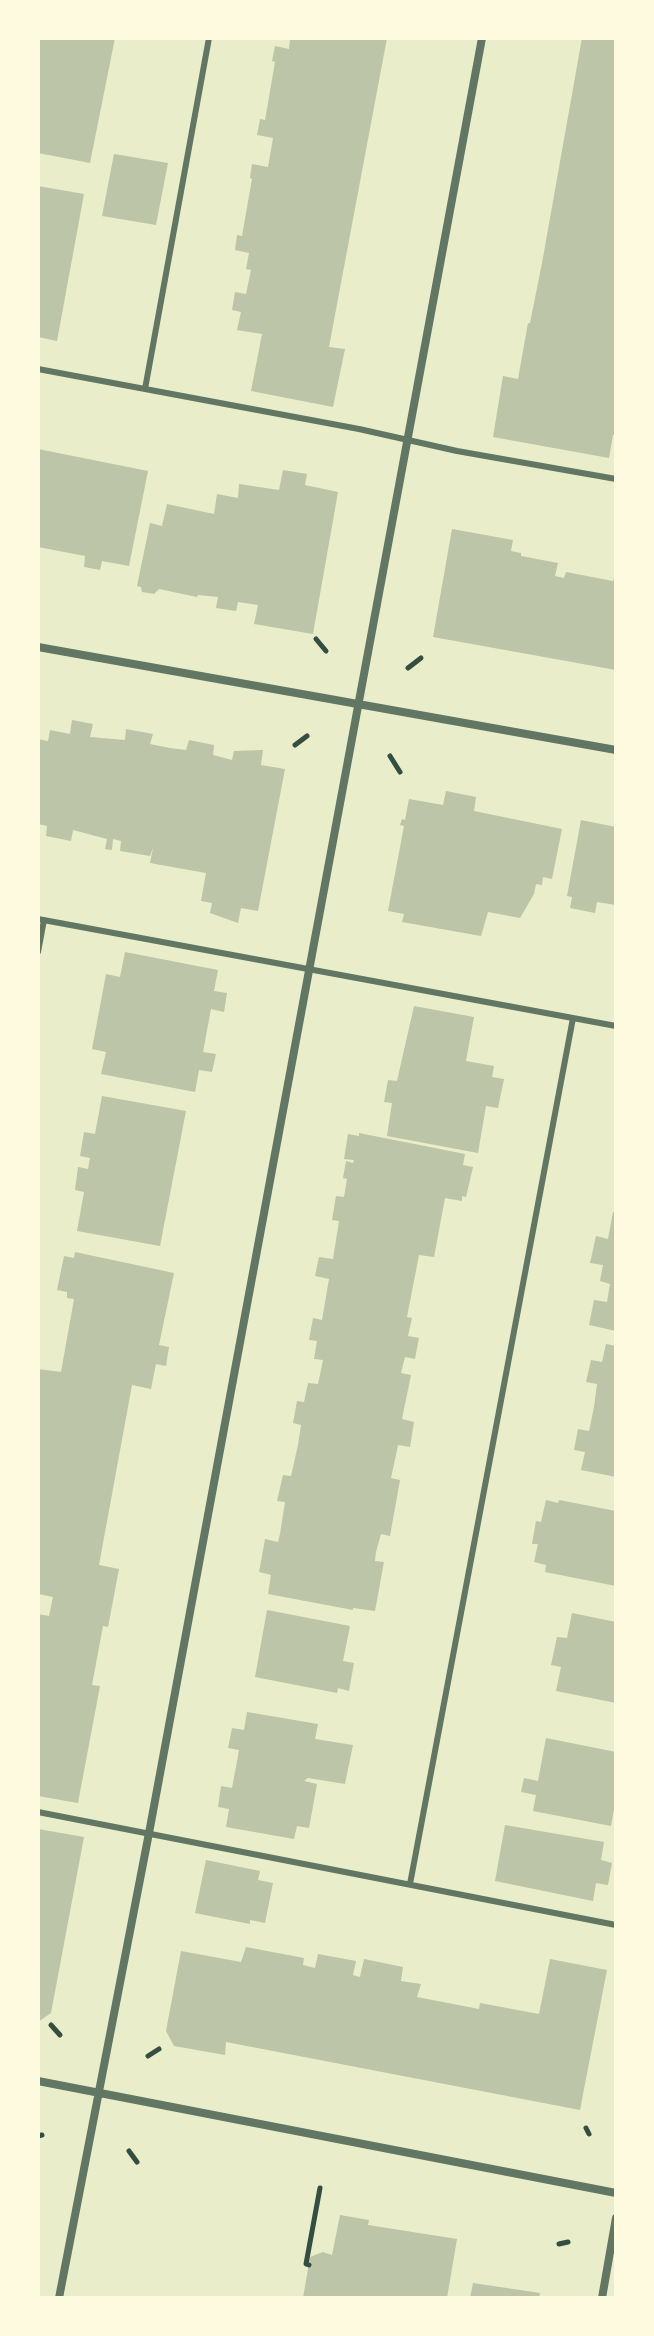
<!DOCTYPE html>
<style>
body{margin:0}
#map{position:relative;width:654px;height:2336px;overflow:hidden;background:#e9edc9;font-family:"Archivo Narrow",sans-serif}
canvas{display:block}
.frame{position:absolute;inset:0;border:40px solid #fefae0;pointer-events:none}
</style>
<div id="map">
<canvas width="654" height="2336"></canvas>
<div class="frame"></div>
</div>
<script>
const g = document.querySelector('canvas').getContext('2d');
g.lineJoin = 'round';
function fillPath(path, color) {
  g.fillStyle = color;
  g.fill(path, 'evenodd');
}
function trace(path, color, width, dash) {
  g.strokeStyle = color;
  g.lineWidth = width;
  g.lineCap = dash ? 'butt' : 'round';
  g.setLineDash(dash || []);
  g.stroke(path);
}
const building = new Path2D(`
 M38,38h77l-25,125 -52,-10z
 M290,38h97l-58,309 16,2 -12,58 -82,-16 11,-57 -25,-4 4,-18 -9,-2 3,-18 11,2 5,-24 -5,-1 3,-16 -14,-3 2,-15 5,1 10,-57 -2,-1 2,-14 16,3 5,-29 -16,-3 3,-16 5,1 10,-58 -3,-1 3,-15 14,3z
 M582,38h34v397h-3l-4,23 -116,-21 10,-61 15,3 10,-56h2l12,-60z
 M114,154l54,9 -12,62 -54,-9z
 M38,186l46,8 -27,147 -19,-4z
 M38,449l110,22 -19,95 -27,-5 -2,9 -16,-3 1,-11 -47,-9z
 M283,470l24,4 -2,11 33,7 -25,142 -59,-10 4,-19 -20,-3 -2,9 -20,-3 2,-11 -20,-2 -1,2 -38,-8 -5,5 -12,-2 -1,-5 -4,-1 13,-63 12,3 5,-22 47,10 3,-20 21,4 1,-14 40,6z
 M452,529l61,11 -2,11 10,2v3l37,7 -3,13 9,2 2,-6 47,9 3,-8v97l-183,-33z
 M72,720l21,4 -3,13 35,3 1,-11 27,5 -3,10 20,4 16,2 3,-10 25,5 -1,10 19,5 2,-9 29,-1 -2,15 24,4 -27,142 -17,-3 -3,15 -28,-10 2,-10 -11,-2 5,-28 -56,-10 3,-15 -3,8 -30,-5 1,-10 -8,-2 -1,11 -7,-1 2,-10 -34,-9 -2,11 -25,-5 1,-10 -9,-2v-85l10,2 2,-11 20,4z
 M446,791l30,6 -2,14 88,18 -10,50 -9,-2 -1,8 -6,-1 -2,10 -14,24 -32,-6 -7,24 -79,-14 2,-8 -16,-3 16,-85 -4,-1 2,-6 3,1 4,-21 34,6z
 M581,820l35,7v78l-19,-3 -2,11 -25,-5 2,-11 -5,-1z
 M125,952l93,18 -4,21 13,2 -3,19 -13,-3 -8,43 13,2 -4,18 -13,-2 -4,22 -94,-18 5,-22 -14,-3 14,-75 14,3z
 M414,1006l60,11 -8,44 28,5 -2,11 12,2 -6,29 -12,-2 -8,47 -91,-17 5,-33 -8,-1 4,-22 9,1z
 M102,1096l84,15 -26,135 -83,-15 7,-39 -9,-2 3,-23 10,2 2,-11 -10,-2 4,-24 11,2z
 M359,1133l106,21 -2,11 10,2 -7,30 -4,-1v5l-17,-3 -11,59 -15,-2 -12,62 5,1 -4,18 11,2 -4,21 -10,-2 -4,16 10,2 -9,44 12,3 -4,25 -12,-2 -4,19 -3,14 9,2 -10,56 -9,-2 -5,18 -1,9 9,1 -9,49 -22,-3v2l-85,-16 3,-19 -12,-3 6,-33 13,3 2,-8 5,-32 -8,-1 6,-26 8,1 7,-31 3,-20 -8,-2 4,-22 7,1 4,-19 10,1 5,-24 -9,-1 3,-18 -8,-1 4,-22 9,2 7,-41 -14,-3 4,-19 14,2 6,-38 -7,-1 4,-24 8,1 3,-18 -4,-1 3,-17 7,2 1,-3 -10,-1 4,-25 11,2z
 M613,1212l3,1v118l-27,-6 5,-25 13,2 3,-18 -10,-3 3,-16 -13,-2 6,-27 12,3z
 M75,1252l99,21 -15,72 10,2 -3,19 -10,-2 -5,25 -19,-4 -33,180 20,4 -11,58 -5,-1 -11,59 8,1 -22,117 -40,-7v-182l11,2 4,-19 -15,-3v-225l23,3 13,-73 -7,-1v-6l-10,-2 7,-34 10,2z
 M606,1344l10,2v131l-35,-7 4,-18 -11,-2 4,-21 11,2 5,-24 3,-23 -11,-2 5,-22 11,2z
 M546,1500l12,3 1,-3 57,11v75l-71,-14 1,-7 -12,-3 4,-18h-6l4,-23 5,1z
 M267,1610l83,16 -7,35 11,2 -5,28 -11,-3 -1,5 -82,-16z
 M572,1613l44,9v81l-60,-12 5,-24 -10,-2 6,-28 10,1z
 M247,1712l71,12 -3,15 38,6 -8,39 -37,-6 -4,3 13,3 -8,44 -12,-2 -3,13 -68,-12 3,-18 -11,-2 3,-21 11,2 7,-38 -11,-2 4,-20 12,2z
 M546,1738l70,14v46l-5,28 -78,-15 3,-16 -15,-3 3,-14 14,3z
 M505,1825l99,17 -3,18 11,3 -4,22 -12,-2 -3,18 -98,-20z
 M38,1829l46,8 -33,176 -13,9z
 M206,1860l54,11 -2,9 15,3 -8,40 -15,-3v4l-55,-11z
 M246,1947l58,11 -1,7 12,3 3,-14 38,7 -3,14 7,2 4,-18 39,8 -2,14 20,3 -4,13 62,12 1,-6 59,11 11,-55 57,11 -27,140 -354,-68 -1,13 -51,-9 -8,-15 15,-80 60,11z
 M340,2215l29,5 -1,5 89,14 -10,59h-144l7,-41 13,-5 9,3z
 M473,2283l67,10 -1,5h-69z`);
const path = new Path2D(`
 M316,639l10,12
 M408,668l13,-10
 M295,745l12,-9
 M390,756l10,16
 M51,2025l9,10
 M148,2056l11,-7
 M586,2128l3,6
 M38,2136l4,-1
 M129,2151l8,11
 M559,2244l9,-2
 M309,2265l-3,-1 14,-76`);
const service = new Path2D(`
 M38,369l321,60 98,22 159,28
 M145,389l64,-351
 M38,919l578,107
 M38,952l6,-32
 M38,1812l578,113
 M410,1884l163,-866`);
const minor = new Path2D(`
 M38,647l578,103
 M38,2081l578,112
 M59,2298l90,-465 333,-1795
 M602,2298l14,-80`);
fillPath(building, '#bcc5a7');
trace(path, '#344e41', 5);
trace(service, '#617663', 6);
trace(minor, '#617663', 8);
</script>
